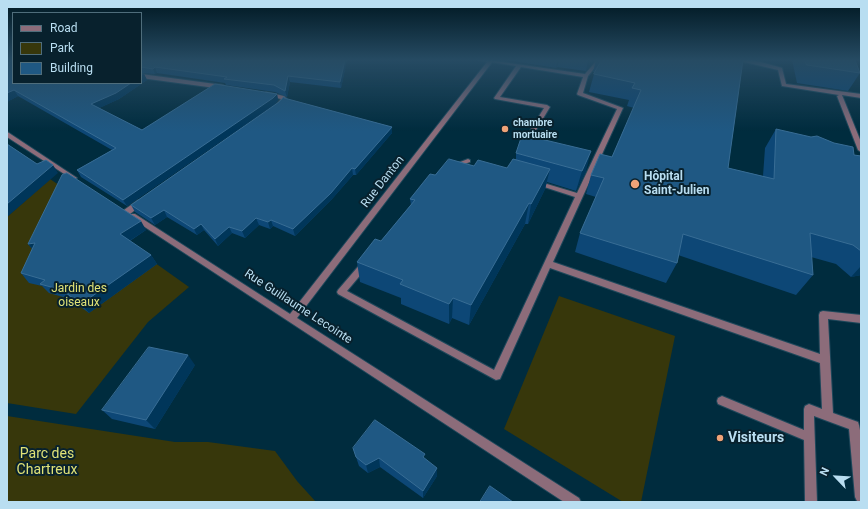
<!DOCTYPE html>
<meta charset="utf-8">
<style>
body{margin:0}
#map{position:relative;width:868px;height:509px;overflow:hidden;background:#002c3e;font-family:Roboto,sans-serif}
canvas{display:block}
.frame{position:absolute;inset:0;border:8px solid #b9def1;pointer-events:none}
.legend{position:absolute;left:12px;top:12px;width:130px;height:72px;box-sizing:border-box;background:#08212d;border:1px solid #4f6d7b;margin:0;padding:5px 7px;list-style:none;font-size:12px;color:#b9def1}
.legend li{display:flex;align-items:center;gap:8px;height:20px}
.legend b{width:20px;border:1px solid #4f6d7b}
.north{position:absolute;left:816px;top:457px;width:40px;height:40px;-webkit-text-stroke:3px #08212d;paint-order:stroke;rotate:295deg;font-size:11px;font-weight:700;line-height:16px;text-align:center;color:#b9def1}
.north::after{content:'';display:block;margin:auto;width:14px;height:18px;background:#b9def1;clip-path:polygon(50% 0,100% 100%,50% 72%,0 100%)}
</style>
<div id="map">
<canvas width="868" height="509"></canvas>
<div class="frame"></div>
<ul class="legend">
<li><b style="height:5px;background:#8c6c7a"></b>Road</li>
<li><b style="height:11px;background:#37370b"></b>Park</li>
<li><b style="height:11px;background:#1f5883"></b>Building</li>
</ul>
<div class="north">N</div>
</div>
<script>
const g = document.querySelector('canvas').getContext('2d');
g.lineJoin = 'round';
function fillPath(path, color) {
  g.fillStyle = color;
  g.fill(path, 'evenodd');
}
function trace(path, color, width, dash) {
  g.strokeStyle = color;
  g.lineWidth = width;
  g.lineCap = dash ? 'butt' : 'round';
  g.setLineDash(dash || []);
  g.stroke(path);
}
function label(font, color, halo, rows, align = 'center') {
  g.font = font + ' Roboto,sans-serif';
  g.lineWidth = 4;
  g.setLineDash([]);
  g.textBaseline = 'middle';
  g.strokeStyle = halo;
  g.fillStyle = color;
  for (const [text, x, y, turn = 0] of rows) {
    g.save();
    g.translate(x, y);
    g.rotate((+turn || 0) * Math.PI / 180);
    g.textAlign = isNaN(turn) ? turn : align;
    if (halo) g.strokeText(text, 0, 0);
    g.fillText(text, 0, 0);
    g.restore();
  }
}
const green = new Path2D(`
 M50,179l85,58 -8,6 62,44 -41,35 -72,92 -69,-11v-186z
 M559,296l116,40 -34,166h-18l-119,-73z
 M7,416l168,26h33l67,9 22,30 19,21h-309z`);
const lane = new Path2D(`
 M489,60l96,14 12,-14h4l-13,16 -5,17 40,15 -70,154 267,92 -1,-39 1,-3 3,-1 38,4v8l-33,-4 5,94 25,9c6,16 3,61 3,80l-4,-1 -2,-4 -6,-68 -35,-13 3,86h-12l-1,-62 -86,-36 -1,-3 1,-3 4,-2 82,34v-21l1,-3 4,-2 13,5 -2,-46 -270,-95 -50,111 -4,1 -158,-86 -1,-2 1,-2 24,-28h6l1,2 -1,2 -21,25 147,79 81,-173 -40,-13 -1,-1 3,-2 40,12 40,-84 -39,-14 -1,-1 6,-17 -62,-10 -21,30 47,8 3,2 -20,33h-4l-1,-1 19,-31 -49,-9 -1,-1 22,-32 -25,-4h-2z
 M736,60c14,-2 32,4 46,8l4,16 75,10v4l-19,-3 19,47v10l-3,-2 -21,-54 2,-1 -57,-9 -4,-16z
 M468,159l2,1v2l-17,6 -3,-2z`);
const street = new Path2D(`
 M478,60h15v1l-196,257 282,180 2,4h-17l-436,-286 1,-2h6l155,100 197,-252z
 M141,74l82,11 3,2 -3,2 -82,-11z
 M266,92l18,4 3,3 -7,8h-4l-1,-1 6,-7 -17,-4 -1,-1z
 M7,132l2,1 68,45 -3,2 -2,-1 -65,-42z
 M138,200h3l4,2 -15,12h-6l-1,-2 1,-2z`);
const wall = new Path2D(`
 M7,60l137,14 3,6 -28,19 -20,9 43,22 135,-36 1,6 -3,4 -148,102 -46,-29 -4,-7 35,-20 -94,-54 -11,6z
 M141,60h206l-6,28 -51,-6 -3,15 -12,-5 -49,-7 -1,-2 -68,-10 -2,1 -14,-1z
 M506,60h89l-9,11 -29,-4 -1,1z
 M596,60h147l-15,108 35,8 2,-28 11,-19 78,26 7,1v119l-10,2 -15,-13 -25,-7 2,18 -17,20 -118,-40 -1,8 -11,20 -91,-31 5,-19 16,-36 -10,-3 5,-19 21,-18 22,-49 -7,-2 2,-6 -40,-8 5,-18 1,-2h-2z
 M792,60h63l5,13 -12,18 -51,-8z
 M284,97v1l108,29v6l-36,42h-3l-21,24 -37,37 -22,-10 -3,3 -11,-4 -14,13 -13,-5 -14,13 -14,-16 -7,5 -30,-18 -12,8 -20,-13 -4,-7 148,-103z
 M516,153l70,18 -10,20 -29,-9 -2,7 -17,35h-3l-56,101 -17,-7 -3,6 -48,-20v-6l-41,-16 -3,-20 24,-21 30,-36 -1,-6 25,-24 39,-9 33,2 9,-9z
 M146,230l-16,11 21,14 6,9 -68,49 -19,-14 -21,-6 -7,-7 -13,-3 -8,-10 11,-24 -4,-5z
 M195,365l-40,64 -43,-10 -10,-9z
 M353,448l72,11 12,17 -14,22 -43,-31 -12,6 -9,-7z`);
const shadedWall = new Path2D(`
 M7,60h5l1,1 -6,3z
 M345,60h2l-6,28 -1,-6z
 M558,60h1l-2,7 -1,1z
 M588,60h7l-9,11z
 M155,67l2,6 -2,1 -2,-5z
 M144,74l3,6 -28,19 -24,11 -4,-6 40,-21h10v-7z
 M288,76l2,6 -3,15 -2,-6z
 M14,90l4,6 -11,6v-9z
 M277,94l1,6 -3,4 -148,102 -4,-6z
 M392,127v6l-36,42 -1,-6z
 M591,151l-5,20 -10,20 6,-20z
 M53,165l5,8 -51,44v-13z
 M352,168l1,7 -21,24 -37,37 -2,-7z
 M550,169l-5,20 -17,35 3,-20z
 M529,203l-4,21 -56,101 2,-20z
 M164,210l3,7 -12,8 -4,-7z
 M256,218l3,7 -14,13 -3,-7z
 M271,220l2,6 -3,3 -2,-7z
 M141,221l5,9 -20,13 -6,-9z
 M201,224l3,6 -7,5 -3,-6z
 M229,227l3,6 -14,13 -3,-7z
 M35,243l1,10 -8,-9z
 M151,255l6,9 -68,49 -8,-9z
 M861,266v9l-10,2z
 M453,298l-1,20 -3,6v-20z
 M188,355l7,10 -40,64 -9,-9z
 M379,458l1,9 -12,6 -2,-8z
 M437,468v8l-14,22v-7z`);
const building = new Path2D(`
 M10,60h3v23h118l-15,10 -25,11 51,26 73,-46 62,10 -4,4 -150,102 -46,-30 39,-22 -102,-58 -7,3v-30l3,-1z
 M141,60h204l-5,22 -52,-6 -3,15 -11,-6 -50,-6 3,-2 -72,-10 -2,2 -12,-2z
 M602,60h141l-15,108 46,11 2,-50 35,8 6,-1 17,7 19,4 1,8 7,1v95l-8,-6 -43,-12 3,42 -130,-41 -6,29 -97,-30 24,-55 -13,-3 9,-21 12,3 29,-67 -9,-2 3,-5 -41,-9z
 M805,60h50l5,13 -53,-8z
 M284,97v1l108,29 -37,42 -3,-1 -21,25 -38,36 -22,-9 -3,2 -12,-4 -14,13 -13,-4 -14,12 -14,-15 -7,5 -30,-19 -13,8 -20,-13 148,-103z
 M524,135l67,16 -9,20 -66,-18 4,-12z
 M7,144l30,20 9,-4 7,5 -46,39z
 M449,159l25,7 4,-6 29,8 6,-9 37,10 -19,35 -2,-1 -58,102 -18,-7 -4,6 -49,-20 3,-4 -46,-18 18,-23 6,2 34,-41 -5,-1 20,-25 5,1z
 M67,173l74,48 -21,13 31,21 -70,49 -19,-14 -22,-6 5,-4 -24,-7 14,-30 -7,1 34,-69z
 M149,347l39,8 -42,65 -44,-10z
 M375,420l50,34 -2,3 14,11 -14,23 -44,-33 -13,7 -10,-8 -3,-9z
 M490,486l23,16h-33z`);
const markers = [
 [505,129,4,"#efa378"],
 [635,184,5,"#efa378"],
 [720,438,4,"#efa378"]
];
const farPoinames = [
 ["chambre",513,123],
 ["mortuaire",513,135]
];
const poiNames = [
 ["Hôpital",644,177],
 ["Saint-Julien",644,191]
];
const streetNames = [
 ["Rue Danton",383,182,-52],
 ["Rue Guillaume Lecointe",298,307,33]
];
const parkNames = [
 ["Jardin des",79,289],
 ["oiseaux",79,303]
];
const nearPoinames = [
 ["Visiteurs",728,438]
];
const nearParknames = [
 ["Parc des",47,454],
 ["Chartreux",47,470]
];
fillPath(green, '#37370b');
trace(lane, '#1e485b', 2);
trace(street, '#1e485b', 2);
fillPath(lane, '#8c6c7a');
fillPath(street, '#8c6c7a');
fillPath(wall, '#0d4776');
fillPath(shadedWall, '#00365a');
fillPath(building, '#1f5883');
trace(building, '#386d95', 1);
const sky = g.createLinearGradient(0, 0, 0, 131);
sky.addColorStop(0, '#001822');
sky.addColorStop(0.46, '#264b63');
sky.addColorStop(1, '#264b6300');
g.fillStyle = sky;
g.fillRect(0, 0, 868, 131);
for (const [x, y, r, color] of markers) {
  const dot = new Path2D();
  dot.arc(x, y, r, 0, 2 * Math.PI);
  g.fillStyle = color;
  g.fill(dot);
  trace(dot, '#08212d', 1.5);
}
label('bold 10px', '#b9def1', '#08212d', farPoinames, 'left');
label('bold 12px', '#b9def1', '#08212d', poiNames, 'left');
label('12px', '#b9def1', '#08212d', streetNames);
label('12px', '#e0e277', '#08212d', parkNames);
label('bold 14px', '#b9def1', '#08212d', nearPoinames, 'left');
label('14px', '#e0e277', '#08212d', nearParknames);
</script>
